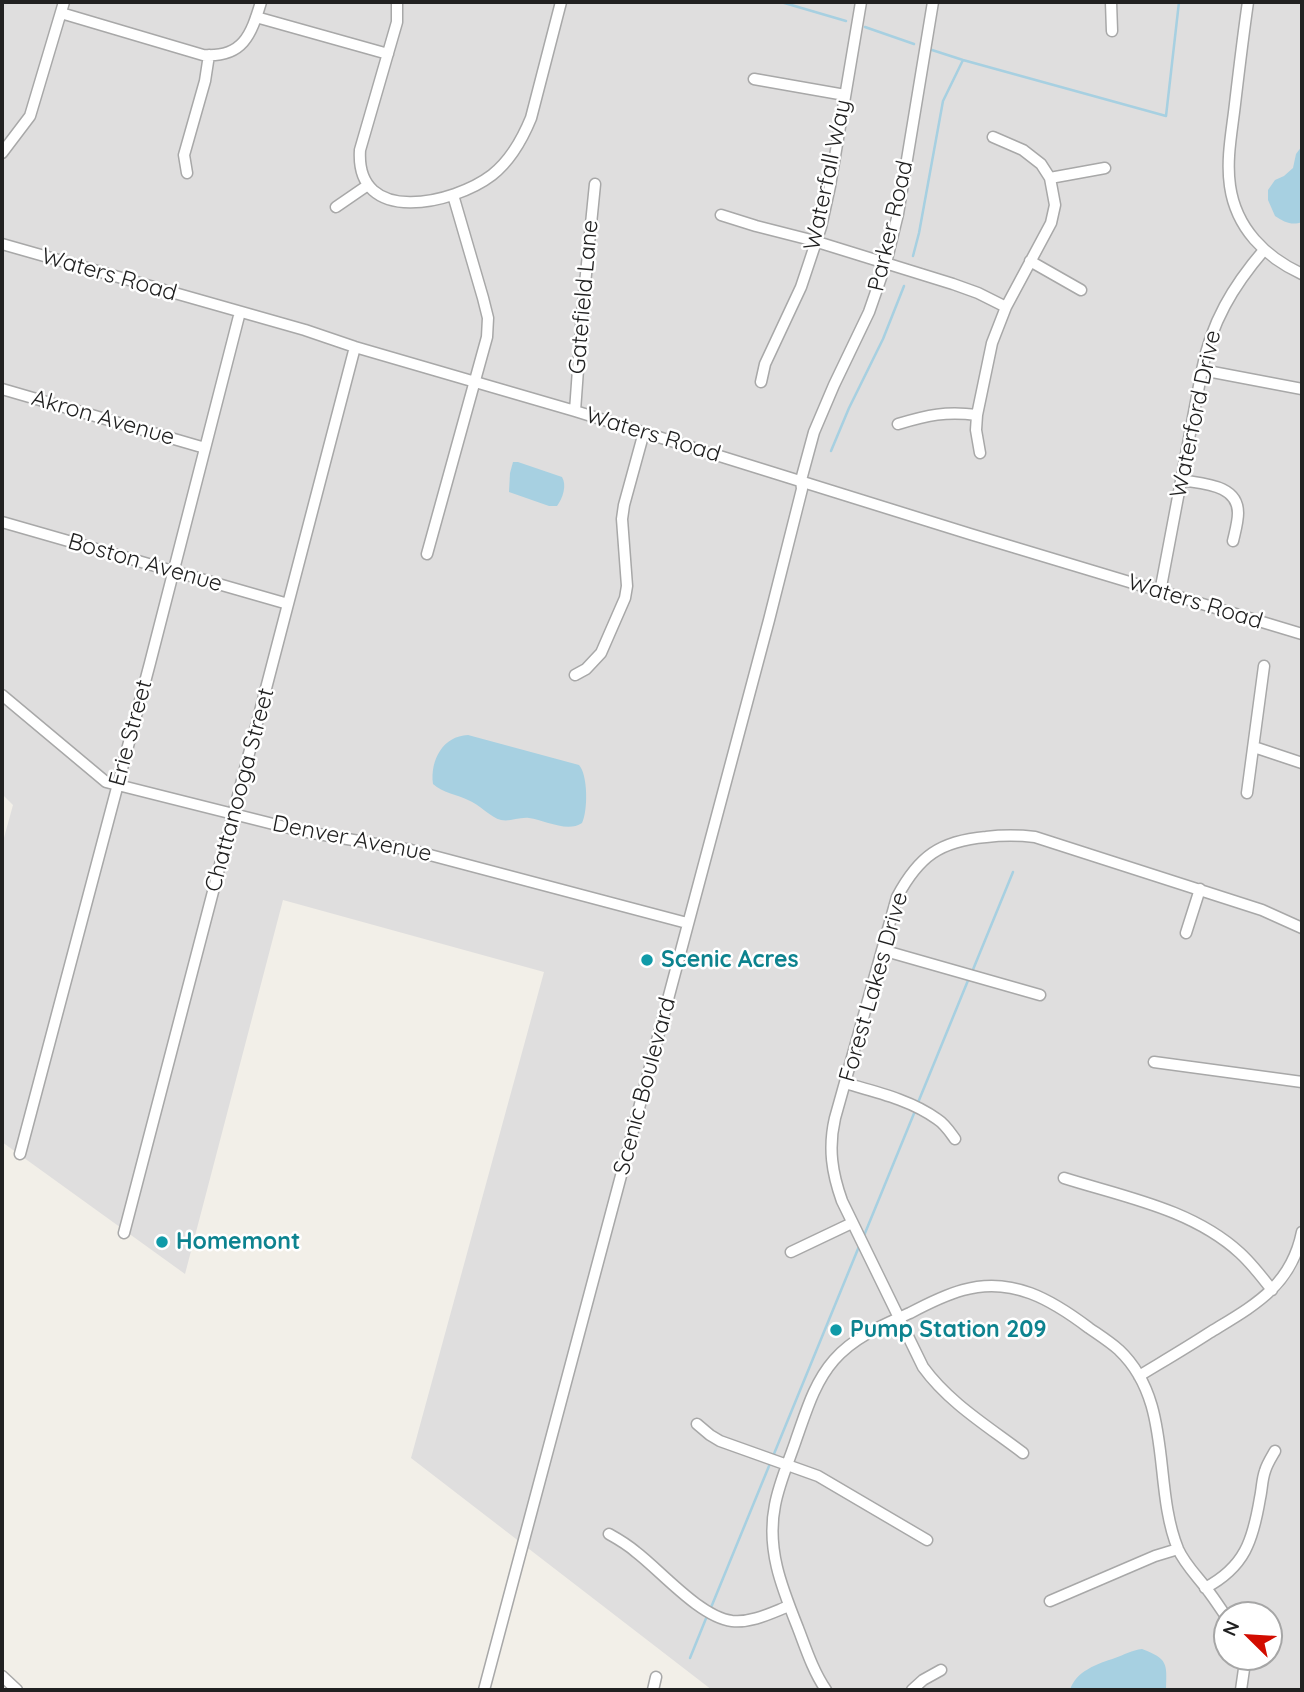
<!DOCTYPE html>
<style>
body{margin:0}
#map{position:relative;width:1304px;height:1692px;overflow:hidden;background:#f2efe8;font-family:Quicksand,sans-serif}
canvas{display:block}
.frame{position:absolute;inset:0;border:4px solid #212121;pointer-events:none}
.north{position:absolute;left:1213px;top:1601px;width:70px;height:70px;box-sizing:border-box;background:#fff;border:2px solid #a6a6a6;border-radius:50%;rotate:294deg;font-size:19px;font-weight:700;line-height:28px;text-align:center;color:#212121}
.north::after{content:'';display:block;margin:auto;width:24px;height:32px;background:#d20c00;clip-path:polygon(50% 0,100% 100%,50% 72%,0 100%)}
</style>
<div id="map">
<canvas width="1304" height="1692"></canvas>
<div class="frame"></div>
<div class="north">N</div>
</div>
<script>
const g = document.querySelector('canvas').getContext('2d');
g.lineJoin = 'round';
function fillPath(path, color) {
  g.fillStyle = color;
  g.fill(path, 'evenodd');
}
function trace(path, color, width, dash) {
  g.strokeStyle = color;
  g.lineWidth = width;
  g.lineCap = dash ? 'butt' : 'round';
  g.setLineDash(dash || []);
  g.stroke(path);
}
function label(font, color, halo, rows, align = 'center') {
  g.font = font + ' Quicksand,sans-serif';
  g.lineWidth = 5;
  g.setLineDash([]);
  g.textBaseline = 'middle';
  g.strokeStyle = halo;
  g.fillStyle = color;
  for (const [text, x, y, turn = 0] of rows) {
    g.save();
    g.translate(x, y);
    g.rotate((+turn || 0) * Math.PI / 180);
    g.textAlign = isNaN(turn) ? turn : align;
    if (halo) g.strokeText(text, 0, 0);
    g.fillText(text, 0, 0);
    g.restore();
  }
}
const residential = new Path2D(`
 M2,2h1300v1688h-590l-301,-232 133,-486 -261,-72 -98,374 -183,-132v-297l11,-40 -11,-11zM1227,1615h42v42h-42z`);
const water = new Path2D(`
 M1302,146v76c-10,4 -18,0 -27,-6l-7,-16v-10l7,-10 9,-4 9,-8 3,-14z
 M513,462h5l44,15c5,8 1,21 -5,29h-8l-40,-14 1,-19z
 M468,735l111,30c9,10 9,46 3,58 -15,10 -37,-3 -53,-5 -10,-1 -19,4 -28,2 -10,-2 -22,-16 -33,-20 -12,-6 -25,-7 -35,-16 -3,-24 10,-48 35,-49z
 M1142,1649c26,10 25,14 24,41h-96c6,-19 27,-26 45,-32 9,-3 17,-8 27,-9z`);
const stream = new Path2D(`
 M781,2l65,19
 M865,27l49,17
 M932,50l31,10 203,56 13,-114
 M913,256l6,-23 24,-132 20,-41
 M831,451l18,-43 34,-69 21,-53
 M972,972l41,-100
 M917,1105l52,-127
 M863,1238l52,-127
 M710,1610l150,-366
 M690,1658l17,-42`);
const minor = new Path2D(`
 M397,2v20l-37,128c-5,77 94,54 132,25 19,-15 30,-35 39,-57l30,-116
 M1111,2l1,29
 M1248,2c-5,34 -9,68 -13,102 -3,27 -9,55 -5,82 6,42 35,71 72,88
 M61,13l142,42c40,3 48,-20 58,-53
 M256,17l132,37
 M754,79l91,16
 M2,153l28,-37 34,-114
 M187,173l-3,-18 21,-74 4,-26
 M1050,178l55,-10
 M336,207l32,-22
 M721,215l35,11 55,14 142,44 25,9 28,14
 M2,244l303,86 50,17 220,64 395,123 332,100
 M1030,261l51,29
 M1202,370l100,19
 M761,382l4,-18 36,-77 20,-60 9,-41 31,-184
 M2,389l203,59
 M575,411l7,-97 13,-130
 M898,424c30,-9 48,-13 79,-9
 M980,453l-4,-23 1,-15 15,-72 14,-36 45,-84 4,-18 -5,-27 -9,-14 -18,-14 -30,-13
 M1181,480c21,4 57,4 57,33 0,9 -3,19 -5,28
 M2,522l286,82
 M427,554l60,-217 1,-19 -5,-20 -30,-103
 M1160,592l42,-222c9,-47 31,-84 62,-120
 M575,675l11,-6 15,-16 24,-55 2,-12 -5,-67 2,-14 20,-73
 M2,695l104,87 195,49 110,19 276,73
 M1254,747l48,16
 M1247,793l17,-127
 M1186,933l14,-44
 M882,950l158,45
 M1154,1062l148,20
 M845,1083c31,9 66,17 92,36 8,5 13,13 18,20
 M20,1154l130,-491 90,-351
 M1064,1178c60,19 128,31 176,75 12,11 22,24 32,37
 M124,1233l231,-886
 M791,1252l61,-29
 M1139,1376c23,-14 47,-28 70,-43 44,-27 82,-46 93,-101
 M697,1424l13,11 10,6 98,35 109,64
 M1023,1453c-34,-26 -74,-50 -100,-86l-81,-166c-10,-28 -14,-53 -7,-83l62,-221c22,-41 43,-56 89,-60 17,-2 32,-2 49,0l227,73 40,18
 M609,1534c9,5 19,11 27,18 25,19 64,65 96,69 20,2 39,-8 57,-15
 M1205,1588c40,-21 48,-48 55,-90 2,-9 2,-19 5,-27 2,-7 6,-13 10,-20
 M1050,1601l105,-45 23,-7
 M2,1676l15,14
 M484,1690l285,-1070 33,-131 -1,-9 13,-48 20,-47 35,-73 17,-49 12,-49 35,-212
 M653,1690l3,-13
 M826,1690c-13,-19 -20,-41 -28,-62 -16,-40 -32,-79 -23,-123 4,-22 14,-44 21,-65 10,-28 18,-57 38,-80 20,-23 49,-35 76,-47 17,-9 35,-18 53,-23 49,-14 89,10 126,38 10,7 21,14 30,22 55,52 33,135 59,199 7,16 21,29 31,43 6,8 12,17 18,26
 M912,1690l11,-10 18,-10
 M1241,1690l3,-21 -1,-12`);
const markers = [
 [647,960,7,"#0f9aa8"],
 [162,1242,7,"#0f9aa8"],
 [836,1330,7,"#0f9aa8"]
];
const streetNames = [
 ["Waterfall Way",828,175,-78],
 ["Parker Road",891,226,-77],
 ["Waters Road",109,275,16],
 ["Gatefield Lane",584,297,-85],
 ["Waterford Drive",1196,414,-78],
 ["Akron Avenue",103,418,16],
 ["Waters Road",653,435,17],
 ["Boston Avenue",145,563,16],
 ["Waters Road",1195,602,17],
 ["Erie Street",131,733,-75],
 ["Chattanooga Street",240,790,-75],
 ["Denver Avenue",352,839,11],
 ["Forest Lakes Drive",874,987,-74],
 ["Scenic Boulevard",645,1086,-75]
];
const cultureNames = [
 ["Scenic Acres",661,960],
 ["Homemont",176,1242],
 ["Pump Station 209",850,1330]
];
fillPath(residential, '#dfdede');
fillPath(water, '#a7d0e1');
trace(stream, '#a7d0e1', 2.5);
trace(minor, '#a8a8a8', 13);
trace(minor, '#fff', 10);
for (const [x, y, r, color] of markers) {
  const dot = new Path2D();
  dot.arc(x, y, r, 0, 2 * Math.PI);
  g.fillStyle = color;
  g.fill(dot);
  trace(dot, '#fff', 2.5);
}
label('23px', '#212121', '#fff', streetNames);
label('bold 23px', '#0d838f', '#fff', cultureNames, 'left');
</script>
